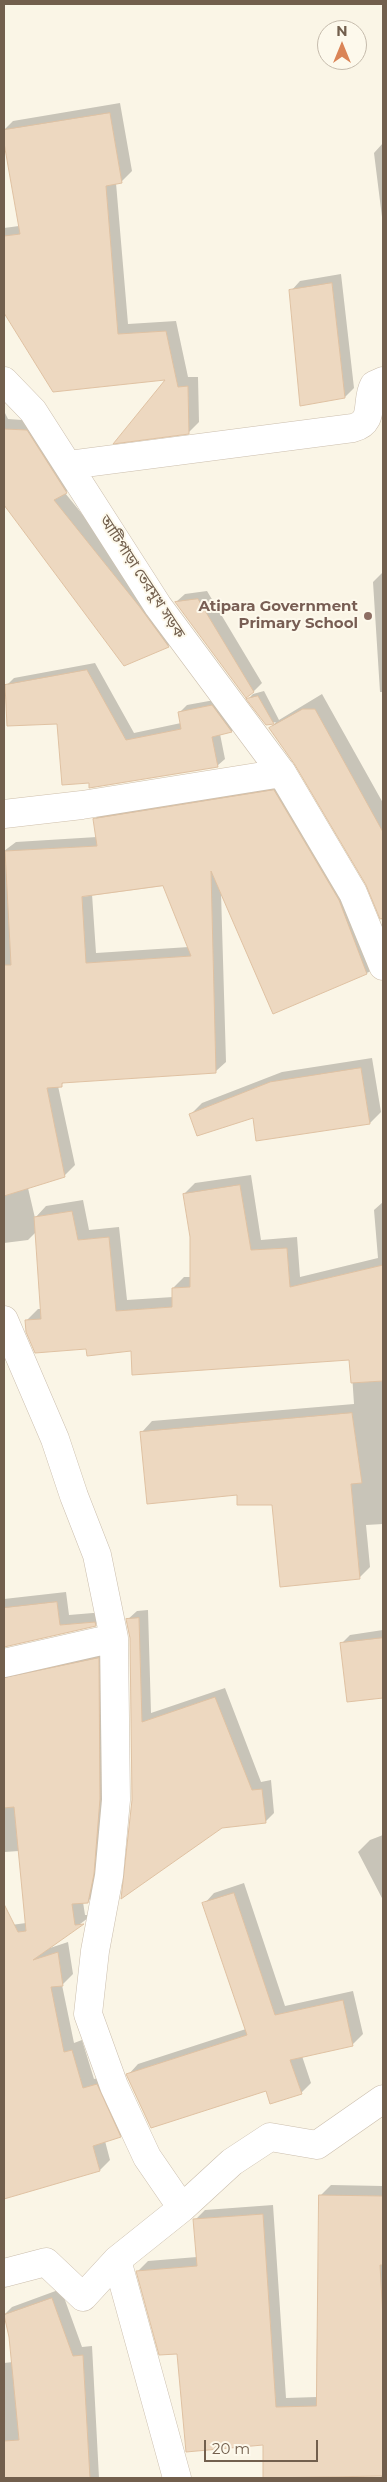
<!DOCTYPE html>
<meta charset="utf-8">
<style>
body{margin:0}
#map{position:relative;width:387px;height:2482px;overflow:hidden;background:#faf5e6;font-family:Montserrat,sans-serif}
canvas{display:block}
.frame{position:absolute;inset:0;border:5px solid #725f4d;pointer-events:none}
.north{position:absolute;left:317px;top:20px;width:50px;height:50px;box-sizing:border-box;background:#fdf9ec;border:1px solid #c5bbac;border-radius:50%;rotate:0deg;font-size:14px;font-weight:700;line-height:20px;text-align:center;color:#725f4d}
.north::after{content:'';display:block;margin:auto;width:18px;height:22px;background:#da8456;clip-path:polygon(50% 0,100% 100%,50% 72%,0 100%)}
.scale{position:absolute;left:204px;top:2440px;width:114px;height:22px;box-sizing:border-box;border:2px solid #725f4d;border-top:0;padding-left:6px;font-size:15px;line-height:18px;white-space:nowrap;color:#725f4d;-webkit-text-stroke:4px #fdf9ec;paint-order:stroke}
</style>
<div id="map">
<canvas width="387" height="2482"></canvas>
<div class="frame"></div>
<div class="north">N</div>
<div class="scale">20 m</div>
</div>
<script>
const g = document.querySelector('canvas').getContext('2d');
g.lineJoin = 'round';
function fillPath(path, color) {
  g.fillStyle = color;
  g.fill(path, 'evenodd');
}
function trace(path, color, width, dash) {
  g.strokeStyle = color;
  g.lineWidth = width;
  g.lineCap = dash ? 'butt' : 'round';
  g.setLineDash(dash || []);
  g.stroke(path);
}
function label(font, color, halo, rows, align = 'center') {
  g.font = font + ' Montserrat,"Noto Sans Bengali",sans-serif';
  g.lineWidth = 4;
  g.setLineDash([]);
  g.textBaseline = 'middle';
  g.strokeStyle = halo;
  g.fillStyle = color;
  for (const [text, x, y, turn = 0] of rows) {
    g.save();
    g.translate(x, y);
    g.rotate((+turn || 0) * Math.PI / 180);
    g.textAlign = isNaN(turn) ? turn : align;
    if (halo) g.strokeText(text, 0, 0);
    g.fillText(text, 0, 0);
    g.restore();
  }
}
const shadow = new Path2D(`
 M120,103l12,68 -11,11 -5,1 12,141 48,-3 12,56h10l1,45 -10,10 -21,-54 -114,13 -50,-80v-83l15,-2 -15,-96 9,-9z
 M383,143v82l-9,-72z
 M341,274l13,114 -9,9 -54,-106 9,-10z
 M4,411l4,8 28,2 40,62 -11,10 84,103 29,41 -10,9 -44,18 -120,-162z
 M383,572v120h-3l-7,-110z
 M207,591l55,92 -10,10 -76,-91 9,-8z
 M95,663l39,70 47,-10 -2,-10 8,-8 33,-6 19,25 -7,7 -12,3 5,25 -8,7 -127,15 -32,-58 -52,-37 8,-8z
 M264,691l15,29 43,-26 61,109v120l-15,-39 -72,-120 -25,-36 5,-6 -9,2 -19,-25 5,-5z
 M284,781l95,181 -10,10 -95,40 -53,-120 5,170 -10,9 -149,10 -9,5 17,79 -10,10 -37,13 7,30 11,-12 37,-6 6,30 30,-3 8,73 46,-3v-9l11,-11h7v-40l-7,-43 11,-11 56,-8 10,65 36,-3 3,40 78,-19 -4,-48 9,-8v322l-17,1 4,42 -11,11 -86,-75 -34,-9 -97,-62 10,-11 202,-17 -3,-45 -264,-11 -60,-28 11,-11h4l-6,-77 -8,8 -24,3v-392l12,-9 81,-5 -2,-18 10,-10zM163,885l26,62 -93,6 -4,-59z
 M372,1058l9,54 -11,11 -179,-9 11,-11 80,-31z
 M66,1592l3,23 36,-3v3l-10,10 -91,21v-47z
 M148,1610l3,103 74,-25 36,94 10,-2 3,33 -9,9 -132,-22 -2,-162 -4,-18 10,-9z
 M383,1630v66l-35,5 -7,-57 9,-9z
 M108,1648l2,140 -12,103 -11,11h-4l2,13h7l-45,34 21,-7 5,32 -11,11 12,58 8,-3 12,39 13,-4 23,51 -10,10 -15,5 5,19 -10,10 -96,28v-272l22,-3 -7,-72 -15,1v-188z
 M383,1835v65l-25,-48 12,-12z
 M244,1883l41,123 68,-15 10,43 -11,11 -50,11 9,27 -10,10 -173,-18 10,-11 108,-35 -42,-125 10,-11z
 M331,2185l52,1v292h-2v-3l-116,3 -1,-34 -86,-91 -40,-82 10,-10 49,-4 -2,-37 10,-10 68,-5 13,193 31,-1 4,-202z
 M61,2289l21,58 10,-1 7,132h-95v-115l9,-1 -3,-26 -6,-21 8,-8z`);
const building = new Path2D(`
 M110,113l12,70 -16,3 12,148 48,-3 12,56 10,-1 1,48 -76,10 52,-64 -112,12 -49,-79v-77l16,-2 -16,-91v-13z
 M332,283l13,115 -45,8 -11,-116z
 M4,429l23,1 40,63 -13,7 85,106 30,41 -45,19 -120,-161z
 M198,599l56,93 -8,6 -71,-96z
 M87,670l39,70 55,-11 -3,-17 34,-7 20,27 -20,5 6,30 -129,21v-5l-27,2 -5,-61 -50,2 -2,-41z
 M258,696l16,28 -8,1 -20,-26z
 M303,709h12l68,123v86l-3,1 -14,-34 -71,-120 -26,-37z
 M274,790l65,110 28,74 -94,40 -62,-143 5,202 -154,10v4l-15,1 18,89 -61,19v-231h7l-6,-114 92,-5 -4,-27zM163,886l28,70 -105,7 -4,-66z
 M361,1068l9,56 -114,17 -3,-23 -56,18 -8,-22 81,-32z
 M240,1185l11,65 36,-2 3,39 93,-22v116l-32,2 -2,-23 -217,15 -1,-24 -44,5 -1,-7 -51,4 -9,-21 -1,-12 16,-1 -7,-102 38,-6 6,29 31,-3 7,74 56,-4v-19l18,-1v-50l-7,-43z
 M352,1413l10,70 -11,1 9,95 -80,8 -8,-82h-35v-10l-90,9 -7,-72z
 M57,1602l3,23 35,-3 1,4 -92,21v-39z
 M139,1618l3,104 73,-25 37,93 10,-1 4,34 -44,5 -101,71 11,-99 -2,-162 -4,-19z
 M383,1638v60l-36,4 -7,-59z
 M99,1658l1,141 -6,75 -6,29 -16,1 3,21 9,-1 -51,36 25,-8 5,34 -12,1 13,65 8,-2 11,38 14,-4 24,53 -28,9 7,25 -96,28v-295l14,28 8,-1 -12,-124 -10,1v-130z
 M234,1893l41,122 68,-15 10,46 -63,14 12,34 -32,10 -4,-13 -115,37 -25,-54 121,-39 -45,-132z
 M319,2195l64,1v69h-3l3,53v158l-120,2v-33l-77,7 -9,-98 -18,1 -23,-84 61,-5 -4,-47 70,-5 13,193 40,-1z
 M52,2298l21,58 10,-1 7,123h-86v-37l15,-1 -10,-103 -5,-22z`);
const minor = new Path2D(`
 M4,381l29,30 125,195 124,167
 M69,465l284,-37c23,-6 12,-27 21,-43l9,-4
 M4,1320l51,119 19,57 23,59 17,83
 M4,1663l110,-25 2,162 -7,76 -14,75 -7,63 26,72 33,71 35,51
 M4,2273l42,-11 37,35 34,-37
 M177,2478l-60,-218 65,-52 50,-46 38,-25 47,8 66,-46`);
const secondary = new Path2D(`
 M4,814l78,-9 200,-32 71,120 30,73`);
const markers = [
 [368,616,5,"#8d6e63"]
];
const streetNames = [
 ["আটিপাড়া তেরমুখ সড়ক",142,577,57]
];
const educationNames = [
 ["Atipara Government",358,607],
 ["Primary School",358,624]
];
fillPath(shadow, '#0003');
fillPath(building, '#edd8c0');
trace(building, '#dfc1a2', 1);
trace(minor, '#cbbead', 29);
trace(secondary, '#cebfab', 29);
trace(minor, '#fff', 28);
trace(secondary, '#fff', 28);
for (const [x, y, r, color] of markers) {
  const dot = new Path2D();
  dot.arc(x, y, r, 0, 2 * Math.PI);
  g.fillStyle = color;
  g.fill(dot);
  trace(dot, '#fdf9ec', 2);
}
label('15px', '#725f4d', '#fdf9ec', streetNames);
label('bold 15px', '#785e54', '#fdf9ec', educationNames, 'right');
</script>
